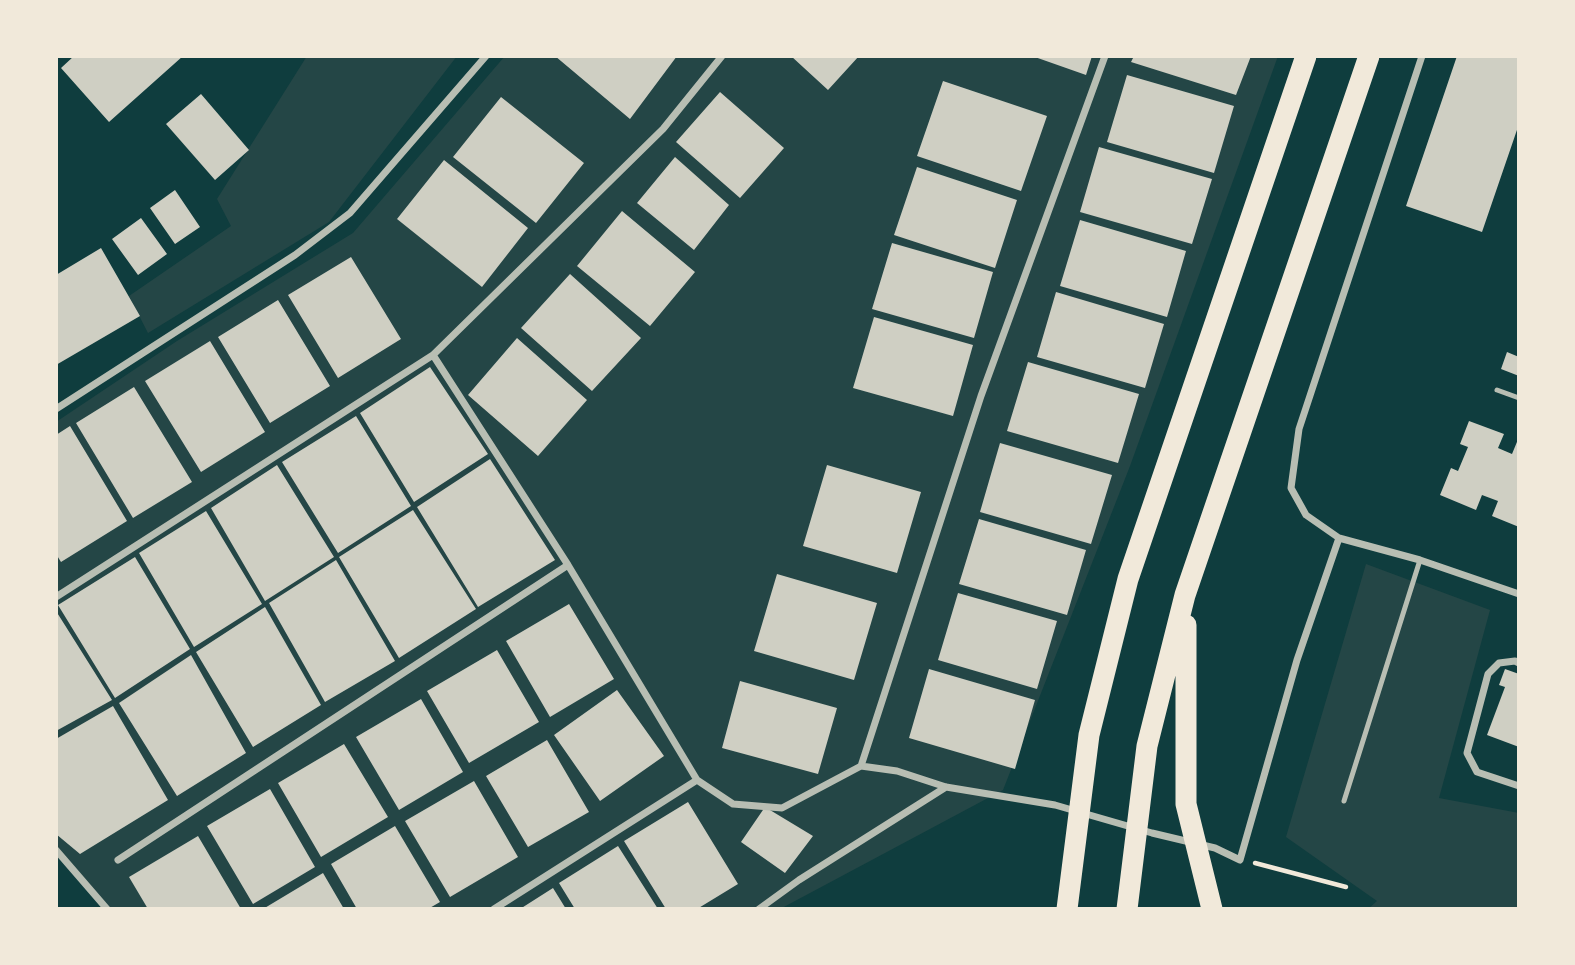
<!DOCTYPE html>
<style>
body{margin:0}
#map{position:relative;width:1575px;height:965px;overflow:hidden;background:#0f3d3e;font-family:"Archivo Narrow",sans-serif}
canvas{display:block}
.frame{position:absolute;inset:0;border:58px solid #f1e9da;pointer-events:none}
</style>
<div id="map">
<canvas width="1575" height="965"></canvas>
<div class="frame"></div>
</div>
<script>
const g = document.querySelector('canvas').getContext('2d');
g.lineJoin = 'round';
function fillPath(path, color) {
  g.fillStyle = color;
  g.fill(path, 'evenodd');
}
function trace(path, color, width, dash) {
  g.strokeStyle = color;
  g.lineWidth = width;
  g.lineCap = dash ? 'butt' : 'round';
  g.setLineDash(dash || []);
  g.stroke(path);
}
const green = new Path2D(`
 M307,56h150l-128,166 -181,111 -19,-37 102,-70 -14,-27z
 M505,56h773l-148,410 -127,324 -223,119h-673l-51,-59v-428l121,-81 176,-108z
 M1366,564l124,46 -51,188 80,15v96h-151l9,-8 -91,-64z`);
const building = new Path2D(`
 M74,56h109l-74,66 -48,-54z
 M555,56h122l-47,63z
 M791,56h68l-31,34z
 M1032,56h60l-6,19z
 M1134,56h117l-15,39 -105,-33z
 M1457,56h62v68l-37,108 -76,-26z
 M1127,75l107,31 -20,67 -107,-31z
 M943,81l104,35 -26,75 -104,-35z
 M720,92l64,56 -44,50 -64,-56z
 M201,94l48,56 -34,30 -49,-56z
 M501,97l83,66 -48,60 -83,-66z
 M1099,147l113,32 -20,65 -112,-32z
 M675,157l54,48 -35,45 -57,-47z
 M444,160l84,68 -46,59 -85,-68z
 M917,167l100,33 -22,68 -101,-33z
 M175,190l25,37 -25,17 -25,-36z
 M622,211l73,61 -45,54 -73,-60z
 M141,218l26,36 -29,21 -26,-36z
 M1080,220l106,31 -19,66 -107,-31z
 M892,243l101,29 -19,66 -102,-29z
 M101,248l39,68 -84,49v-90z
 M351,257l50,82 -63,39 -50,-83z
 M570,274l71,64 -49,53 -71,-63z
 M1056,292l108,32 -19,64 -108,-31z
 M278,300l52,86 -60,37 -52,-86z
 M874,317l99,28 -20,71 -100,-28z
 M517,338l70,62 -49,56 -70,-61z
 M210,341l55,91 -64,40 -56,-91z
 M1507,352l12,5v19l-18,-7z
 M1028,362l111,32 -21,69 -111,-32z
 M430,367l58,87 -74,48 -54,-89z
 M134,387l58,95 -59,36 -57,-95z
 M356,416l55,90 -73,47 -56,-91z
 M1469,421l35,13 -6,14 14,6 7,-17v90l-27,-11 6,-15 -16,-6 -6,15 -36,-15 11,-27 7,3 10,-24 -8,-3z
 M70,426l57,95 -66,41 -5,-8v-119z
 M1000,443l112,32 -21,69 -111,-32z
 M490,459l65,101 -77,47 -61,-100z
 M277,465l57,92 -69,44 -54,-93z
 M827,465l94,27 -24,81 -94,-27z
 M413,510l63,99 -77,49 -60,-101z
 M206,511l56,93 -68,43 -55,-94z
 M979,519l107,31 -19,65 -108,-31z
 M135,557l55,92 -75,49 -57,-93z
 M336,560l59,101 -70,41 -56,-99z
 M777,574l100,29 -23,77 -100,-29z
 M958,593l99,28 -20,68 -99,-29z
 M569,604l45,75 -64,38 -44,-76z
 M265,607l56,98 -68,42 -57,-95z
 M56,611l56,89 -56,31z
 M497,650l42,72 -70,41 -42,-72z
 M191,655l55,98 -69,43 -58,-93z
 M929,669l106,31 -20,69 -106,-31z
 M1505,669l14,5v73l-32,-12 18,-48 -6,-2z
 M740,681l97,27 -19,66 -96,-26z
 M617,690l47,66 -64,45 -46,-66z
 M421,699l42,73 -64,38 -43,-73z
 M113,706l55,94 -88,54 -24,-20v-95z
 M547,740l42,72 -61,35 -42,-71z
 M344,744l44,73 -67,40 -43,-74z
 M474,781l44,76 -68,40 -45,-76z
 M270,789l45,78 -62,37 -46,-78z
 M688,802l50,82 -41,25h-31l-42,-68z
 M765,807l48,29 -28,37 -44,-31z
 M395,826l45,76 -12,7h-71l-26,-45z
 M198,836l43,73h-93l-19,-32z
 M618,846l40,63h-83l-16,-26z
 M323,873l21,36h-81z
 M553,888l13,21h-46z`);
const path = new Path2D(`
 M1255,863l91,24`);
const service = new Path2D(`
 M1497,390l22,8
 M1344,801l76,-241`);
const minor = new Path2D(`
 M56,409l239,-154 55,-42 136,-157
 M1339,538l81,22 99,34
 M568,565l129,215 36,24 49,4 79,-42 120,-370 124,-340
 M56,597l377,-242 230,-226 59,-73
 M1519,663l-4,-2 -16,2 -11,11 -21,79 10,19 42,14
 M861,766l36,5 49,16 109,18 97,28 63,15 25,12 57,-200 42,-122 -33,-23 -15,-27 8,-59 123,-373
 M56,850l51,59
 M118,860l450,-295 -135,-210
 M494,909l203,-129
 M759,909l40,-29 147,-93`);
const motorway = new Path2D(`
 M1186,625v179l26,105
 M1067,909l22,-174 39,-156 178,-523
 M1127,909l20,-163 38,-151 184,-539`);
fillPath(green, '#244646');
fillPath(building, '#cfcfc3');
trace(path, '#f1e9da', 4.5);
trace(service, '#b8beb3', 5);
trace(minor, '#b8beb3', 7);
trace(motorway, '#f1e9da', 21);
</script>
